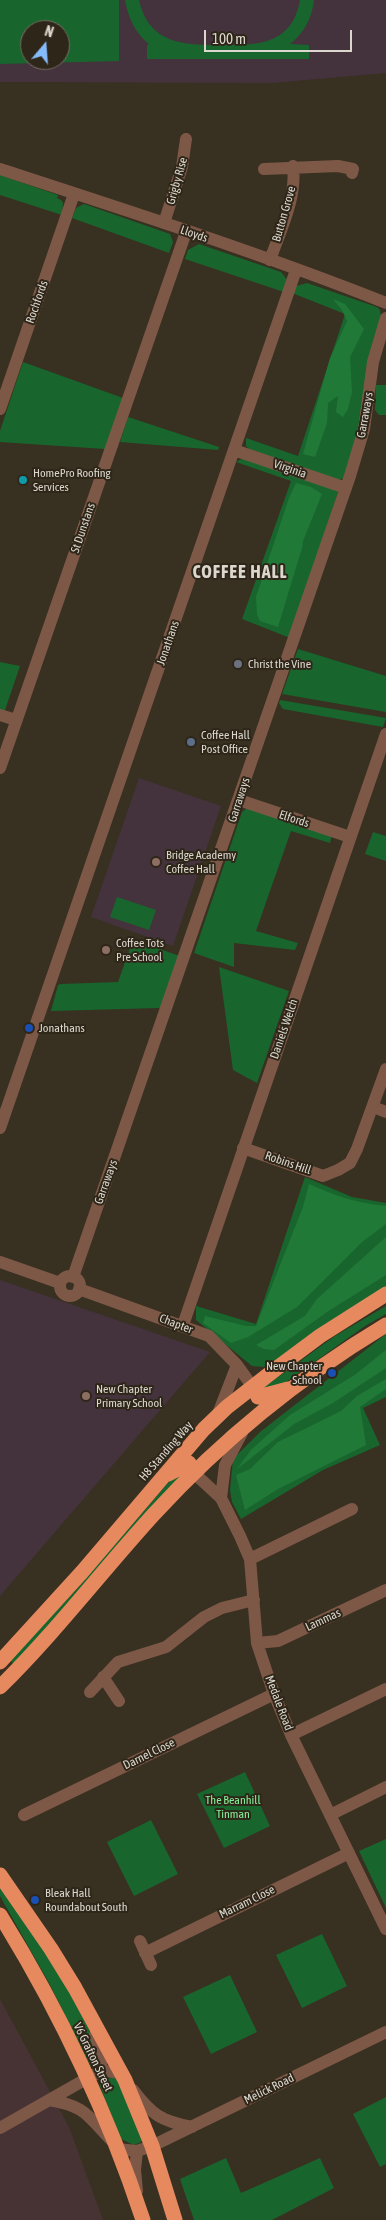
<!DOCTYPE html>
<style>
body{margin:0}
#map{position:relative;width:386px;height:2220px;overflow:hidden;background:#383021;font-family:"Asap Condensed",sans-serif}
canvas{display:block}
.north{position:absolute;left:20px;top:20px;width:50px;height:50px;box-sizing:border-box;background:#2e2618;border:1px solid #746d61;border-radius:50%;rotate:18deg;font-size:14px;font-weight:700;line-height:20px;text-align:center;color:#dcd7ce}
.north::after{content:'';display:block;margin:auto;width:18px;height:22px;background:#85bbfb;clip-path:polygon(50% 0,100% 100%,50% 72%,0 100%)}
.scale{position:absolute;left:204px;top:30px;width:148px;height:22px;box-sizing:border-box;border:2px solid #dcd7ce;border-top:0;padding-left:6px;font-size:15px;line-height:18px;white-space:nowrap;color:#dcd7ce;-webkit-text-stroke:4px #2e2618;paint-order:stroke}
</style>
<div id="map">
<canvas width="386" height="2220"></canvas>
<div class="north">N</div>
<div class="scale">100 m</div>
</div>
<script>
const g = document.querySelector('canvas').getContext('2d');
g.lineJoin = 'round';
function fillPath(path, color) {
  g.fillStyle = color;
  g.fill(path, 'evenodd');
}
function trace(path, color, width, dash) {
  g.strokeStyle = color;
  g.lineWidth = width;
  g.lineCap = dash ? 'butt' : 'round';
  g.setLineDash(dash || []);
  g.stroke(path);
}
function label(font, color, halo, rows, align = 'center') {
  g.font = font + ' "Asap Condensed",sans-serif';
  g.lineWidth = 4;
  g.setLineDash([]);
  g.textBaseline = 'middle';
  g.strokeStyle = halo;
  g.fillStyle = color;
  for (const [text, x, y, turn = 0] of rows) {
    g.save();
    g.translate(x, y);
    g.rotate((+turn || 0) * Math.PI / 180);
    g.textAlign = isNaN(turn) ? turn : align;
    if (halo) g.strokeText(text, 0, 0);
    g.fillText(text, 0, 0);
    g.restore();
  }
}
const industrial = new Path2D(`
 M0,1999l69,128 34,93h-103z`);
const education = new Path2D(`
 M0,0h386v73l-114,10 -272,-1zM30,30h30v30h-30z
 M139,778l82,28 -48,140 -82,-29z
 M0,1280l210,72 -210,244z`);
const green = new Path2D(`
 M0,0h119v61l-119,3zM30,30h30v30h-30z
 M125,0h14c10,44 44,45 81,45 36,0 72,1 80,-45h14c-2,18 -10,33 -24,44l19,1v14h-162v-14l2,-1c-14,-11 -21,-27 -24,-44z
 M0,175l58,20 -1,3 4,2 2,3 -1,12 -62,-20z
 M84,204l86,30 3,8 -4,11 -97,-35 4,-10z
 M199,244l82,28 7,9 -4,11 -99,-33 3,-9z
 M307,283l70,24 3,3 1,7 -18,103 -19,58 -5,2 -90,-31 -3,-3v-8l52,18 47,-142 -53,-21 4,-7z
 M23,362l100,36 -18,51 -105,-7v-11z
 M376,385h10v30h-7l-4,-5z
 M128,417l91,30 -1,3 -98,-8z
 M245,457l91,31 2,4 -48,146 -48,-19 49,-138 -55,-19z
 M298,649l88,27v36l-104,-18z
 M0,662l20,4 -16,47 -4,-1z
 M280,700l106,18 -3,9 -100,-18 -4,-6z
 M247,808l85,27 -2,8 -39,-12 -35,100 42,12 -3,7 -61,-7v24l-40,-14 48,-141z
 M373,832l13,4v25l-21,-7z
 M117,897l39,13 -7,20 -39,-13z
 M133,940l47,16 -16,48 -5,4 -108,3 7,-26 3,-1 57,-2z
 M219,967l70,24 -32,92 -24,-13z
 M305,1177l47,20 34,6v88l-111,71 -12,5 -11,-1 -56,-46v-14l60,18z
 M386,1306v8l-21,12 -90,64 -12,-2 72,-52z
 M386,1334v63l-23,11 17,37 -57,25 -82,49 -9,-17 -2,-12 3,-31 27,-27z
 M185,1473l-170,193 -6,-7 67,-69 92,-107 7,-8z
 M245,1772l25,54 -46,22 -27,-54z
 M151,1820l27,54 -44,22 -27,-54z
 M386,1839v69l-27,-57z
 M0,1880l56,88 43,80 -3,17 -5,2 -42,-84 -49,-87z
 M322,1934l25,52 -45,22 -26,-53z
 M230,1975l27,57 -46,22 -28,-57z
 M113,2077l7,5 24,55 -3,5 -7,3 -13,-6 -21,-53 1,-5z
 M386,2097v67l-6,3 -27,-53z
 M226,2158l15,35 79,-35 14,30 -62,32h-78l-14,-41z`);
const forest = new Path2D(`
 M333,299l12,5 19,25 -14,28 2,35 -4,17 -5,8 -7,-5 2,-16 -10,7 -1,20 -12,34 -12,-3 27,-96 17,-37 -5,-11z
 M296,483l15,4 11,7 -19,47 -1,7 -24,79 -18,-6 -3,-7 -1,-17 33,-99z
 M309,1184c26,12 48,19 77,22v18l-24,18 -65,65 -49,30 -17,6 -28,-20 2,-7 41,10h10l47,-119z
 M386,1237v38l-56,35 -56,40 -10,-1 -8,-4 49,-29 12,-17z
 M386,1350v18l-53,35 -39,21 -57,45 14,-19 39,-35 66,-41z
 M386,1379v10l-26,18 6,38 -88,44 -33,21 -9,-35 14,-6 28,-27 63,-31 16,-15z`);
const minor = new Path2D(`
 M0,169c129,42 260,84 386,134
 M264,169l74,-3 15,3 -1,4
 M164,223l18,-56 4,-28
 M270,260c10,-29 27,-62 23,-94
 M0,409l74,-215
 M234,450l112,38
 M0,715l16,5
 M0,768l186,-536
 M239,800l111,37
 M373,1107l13,5
 M0,1128l296,-858
 M243,1148l80,28 15,-6 12,-7 7,-14 29,-80
 M0,1262l60,21
 M60 1286a10 10 0 1 1 20 0a10 10 0 1 1-20 0Z
 M73,1277l277,-801 14,-47 9,-67 13,-44
 M79,1289l130,47 28,29 20,28
 M183,1325l203,-591
 M218,1414l19,-49
 M190,1465l5,9 26,24 19,38 10,23 7,84 17,51 17,41 95,194
 M221,1498l4,-33 17,-32
 M250,1559l102,-50
 M257,1643l21,-2 108,-51
 M103,1677l16,24
 M90,1692l28,-30 48,-15 38,-30 18,-9 32,-8
 M291,1735l95,-46
 M24,1815l250,-121
 M330,1815l56,-28
 M140,1941l11,24
 M145,1953l204,-100
 M95,2035c4,12 11,25 3,38
 M133,2090c19,25 28,31 59,37
 M49,2100c38,6 39,17 64,42
 M0,2128l93,-53 13,-4 15,2
 M117,2149l20,2 15,-5 234,-114
 M137,2191l-2,-21 2,-19`);
const highway = new Path2D(`
 M258,1397l30,-8
 M168,1474l21,-11
 M0,1662l82,-90 122,-143 23,-22 50,-39 43,-32 66,-42
 M0,1687c55,-54 102,-116 154,-173 67,-73 147,-138 232,-189
 M0,1875l51,74 24,39 50,92 27,66 23,74
 M0,1915c59,95 108,199 143,305`);
const markers = [
 [23,480,5,"#0f9aa8"],
 [238,664,5,"#6b7280"],
 [191,742,5,"#5c6f8a"],
 [156,862,5,"#8d6e63"],
 [106,950,5,"#8d6e63"],
 [29,1028,5,"#1a4fb4"],
 [332,1373,5,"#1a4fb4"],
 [86,1396,5,"#8d6e63"],
 [35,1900,5,"#1a4fb4"]
];
const streetNames = [
 ["Grigby Rise",177,181,-74],
 ["Button Grove",284,214,-74],
 ["Lloyds",194,234,19],
 ["Rochfords",37,302,-71],
 ["Garraways",365,415,-80],
 ["Virginia",290,469,19],
 ["St Dunstans",83,528,-71],
 ["Jonathans",168,643,-71],
 ["Garraways",239,800,-72],
 ["Elfords",294,819,18],
 ["Daniels Welch",284,1029,-71],
 ["Robins Hill",288,1163,19],
 ["Garraways",106,1182,-70],
 ["Chapter",176,1324,21],
 ["H8 Standing Way",166,1451,-49],
 ["Lammas",323,1620,-25],
 ["Medale Road",279,1703,69],
 ["Darnel Close",149,1754,-26],
 ["Marram Close",247,1902,-26],
 ["V6 Grafton Street",93,2057,64],
 ["Melick Road",269,2089,-26]
];
const poiNames = [
 ["HomePro Roofing",33,473],
 ["Services",33,487],
 ["Christ the Vine",248,664],
 ["Coffee Hall",201,735],
 ["Post Office",201,749],
 ["Bridge Academy",166,855],
 ["Coffee Hall",166,869],
 ["Coffee Tots",116,943],
 ["Pre School",116,957],
 ["Jonathans",39,1028],
 ["New Chapter",322,1366,"right"],
 ["School",322,1380,"right"],
 ["New Chapter",96,1389],
 ["Primary School",96,1403],
 ["Bleak Hall",45,1893],
 ["Roundabout South",45,1907]
];
const parkNames = [
 ["The Beanhill",233,1800],
 ["Tinman",233,1814]
];
const districtNames = [
 ["COFFEE HALL",240,572]
];
fillPath(industrial, '#473334');
fillPath(education, '#44333d');
fillPath(green, '#18662d');
fillPath(forest, '#217938');
trace(minor, '#7e5847', 12);
trace(highway, '#e7895f', 15);
for (const [x, y, r, color] of markers) {
  const dot = new Path2D();
  dot.arc(x, y, r, 0, 2 * Math.PI);
  g.fillStyle = color;
  g.fill(dot);
  trace(dot, '#2e2618', 2);
}
label('12px', '#dcd7ce', '#2e2618', streetNames);
label('12px', '#dcd7ce', '#2e2618', poiNames, 'left');
label('12px', '#84f098', '#2e2618', parkNames);
g.letterSpacing = '1px';
label('bold 18px', '#dcd7ce', '#2e2618', districtNames);
g.letterSpacing = '0px';
</script>
